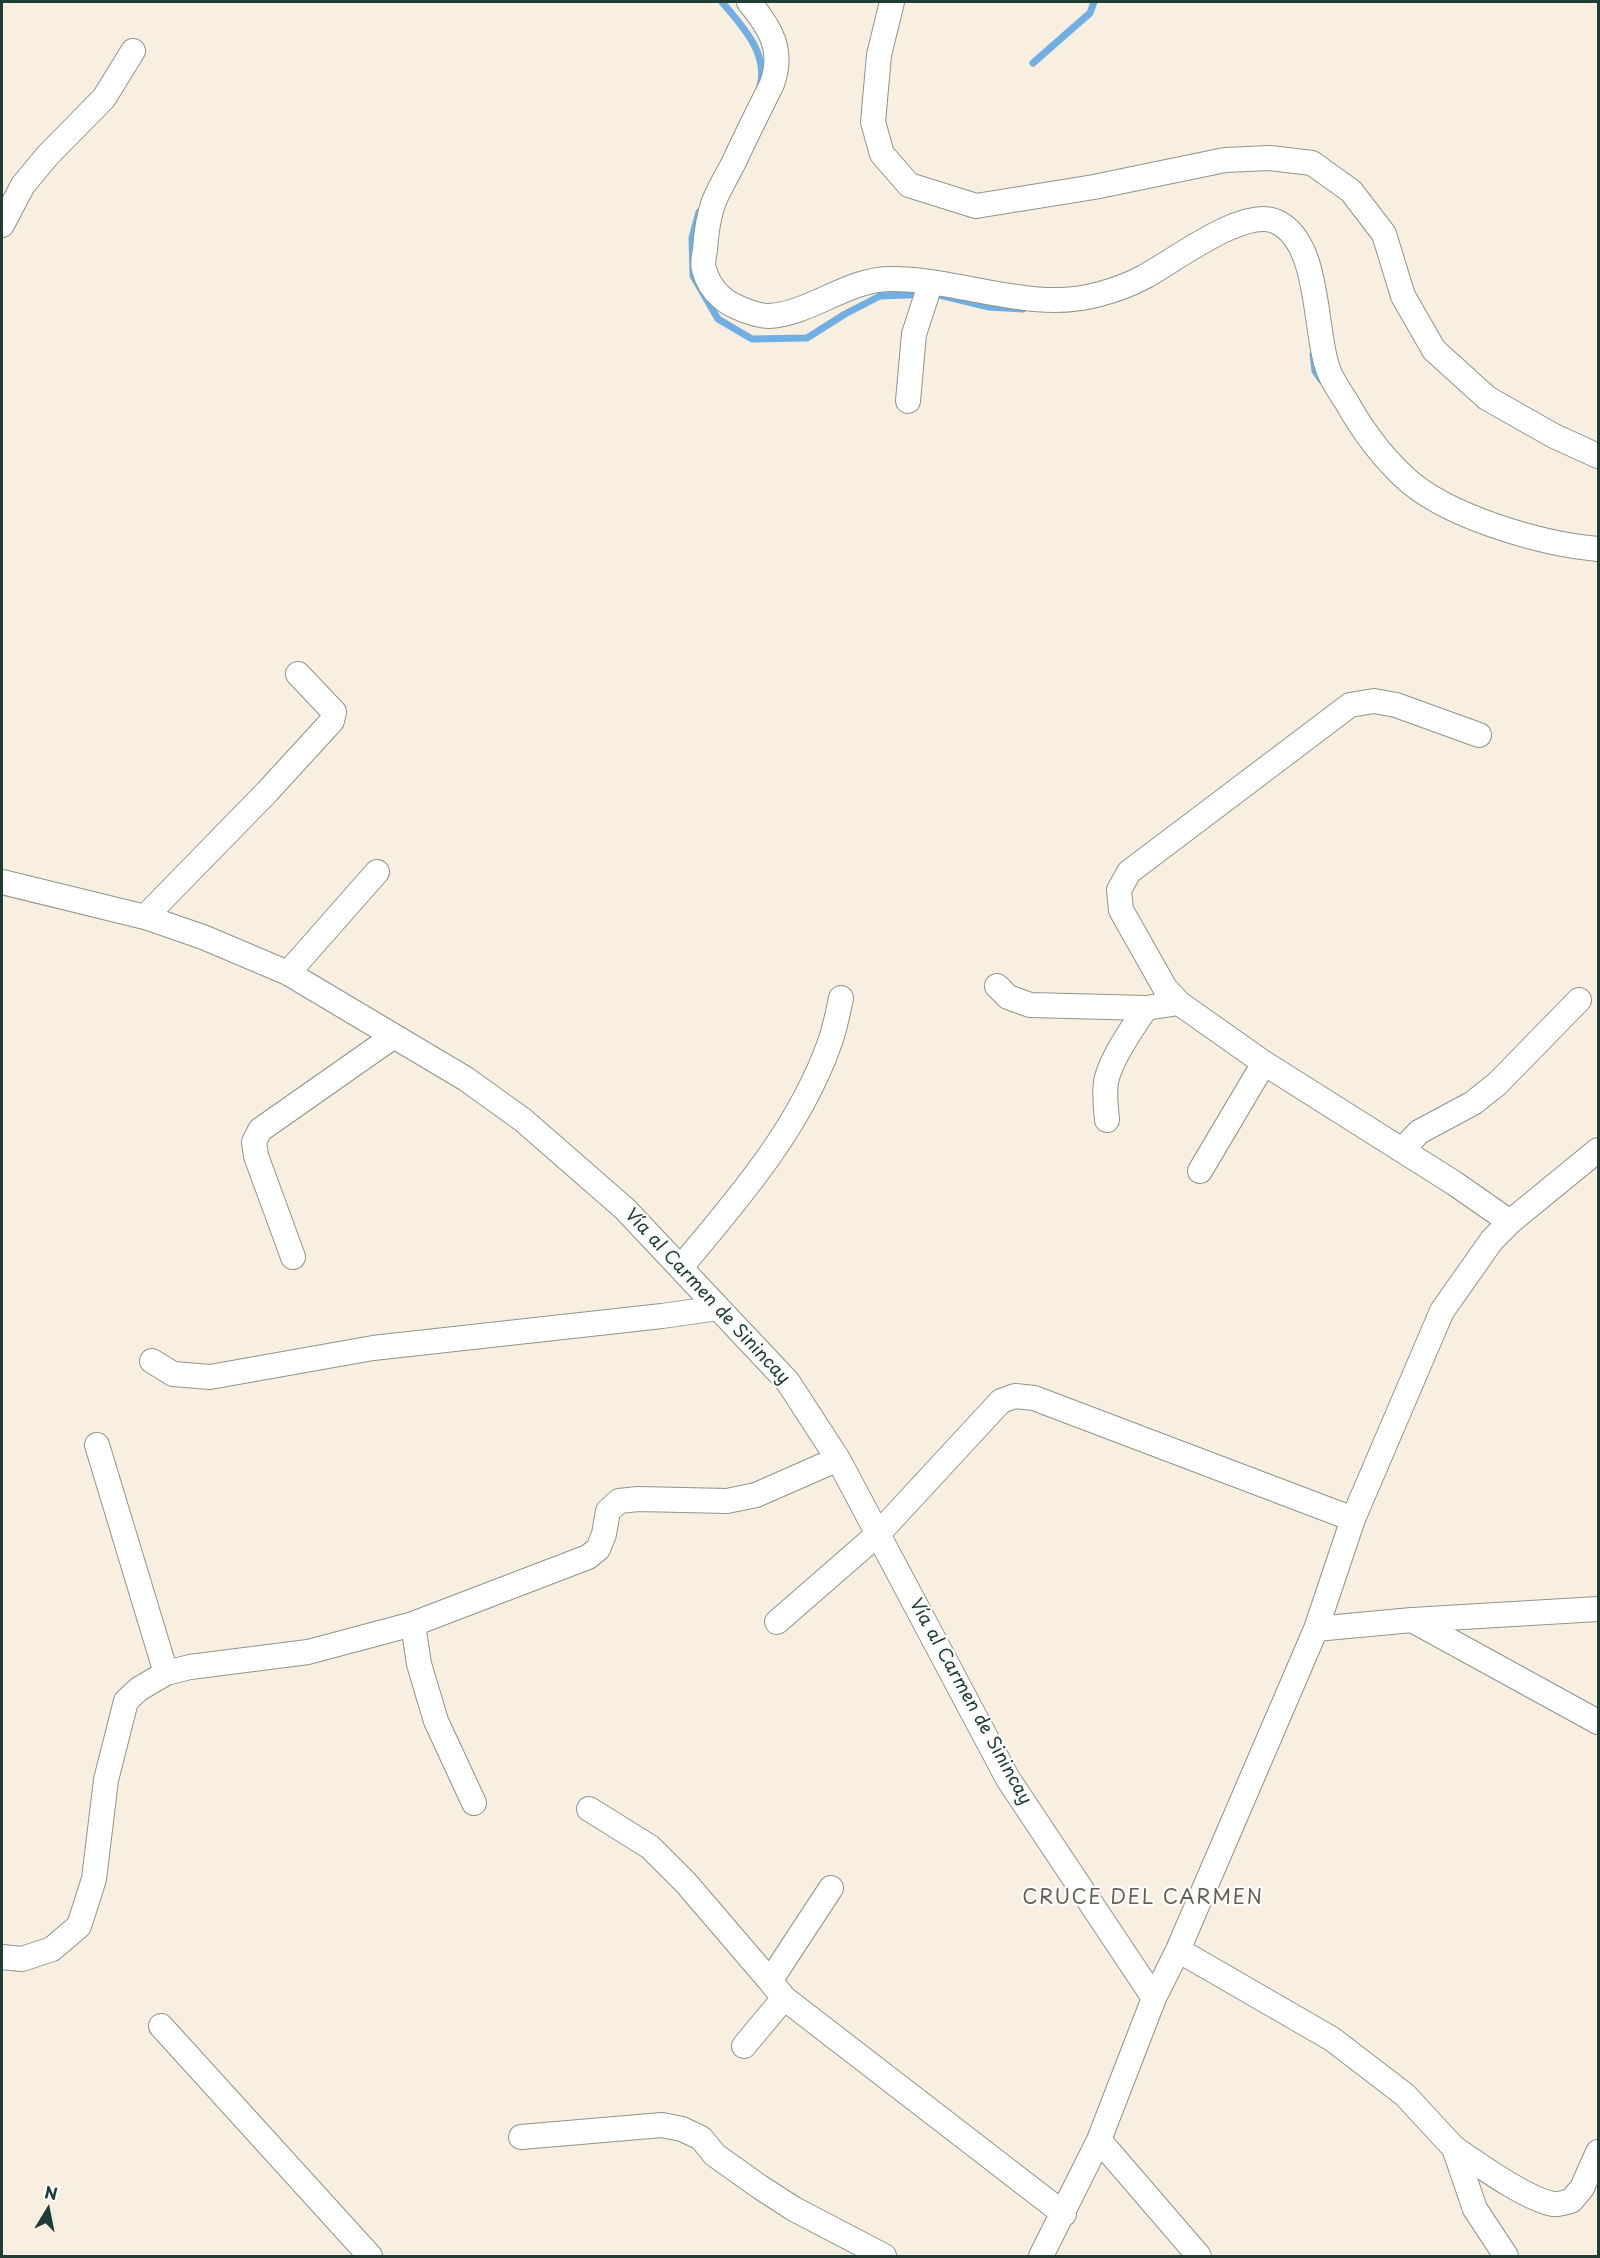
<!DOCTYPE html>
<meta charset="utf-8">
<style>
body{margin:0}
#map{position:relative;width:1600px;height:2258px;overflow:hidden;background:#f8efe1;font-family:"Playpen Sans",sans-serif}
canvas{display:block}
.frame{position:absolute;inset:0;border:3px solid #1f3d34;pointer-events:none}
.north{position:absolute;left:18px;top:2180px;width:60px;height:60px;-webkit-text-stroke:4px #fff;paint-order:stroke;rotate:10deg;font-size:16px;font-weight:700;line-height:24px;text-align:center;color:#1f3d34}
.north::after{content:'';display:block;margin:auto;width:21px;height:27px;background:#1f3d34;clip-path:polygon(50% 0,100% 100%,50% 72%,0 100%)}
</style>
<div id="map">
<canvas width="1600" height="2258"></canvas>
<div class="frame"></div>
<div class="north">N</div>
</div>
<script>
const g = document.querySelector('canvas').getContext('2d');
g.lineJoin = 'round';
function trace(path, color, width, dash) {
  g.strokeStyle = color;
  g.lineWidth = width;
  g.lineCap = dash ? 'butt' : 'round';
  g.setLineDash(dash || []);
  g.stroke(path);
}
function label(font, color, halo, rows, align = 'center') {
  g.font = font + ' "Playpen Sans",sans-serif';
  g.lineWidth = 4.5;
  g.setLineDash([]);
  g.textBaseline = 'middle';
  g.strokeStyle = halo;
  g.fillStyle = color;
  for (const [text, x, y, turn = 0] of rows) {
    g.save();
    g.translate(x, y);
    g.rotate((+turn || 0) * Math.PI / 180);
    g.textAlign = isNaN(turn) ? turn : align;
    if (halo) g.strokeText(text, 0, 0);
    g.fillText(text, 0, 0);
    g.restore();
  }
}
const stream = new Path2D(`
 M722,2c19,23 47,51 38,84
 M1033,63l57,-50 4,-11
 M699,212l-7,26 1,38 25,43 34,20 55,-1 38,-24 35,-18 55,-2 54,13 34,2
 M1313,355l2,16 6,9`);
const minor = new Path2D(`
 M749,2c22,27 35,48 23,82 -13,26 -26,52 -38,78 -7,14 -16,28 -21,42 -5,15 -7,30 -8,46 -1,6 -3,13 -1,19 3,12 8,20 17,28 9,9 35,19 48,19 43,-3 77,-36 120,-37 70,-1 143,35 211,15 15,-4 31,-10 44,-17 30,-16 98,-69 131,-56 45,19 39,105 52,145 3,12 12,24 19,35 15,27 34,53 56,74 41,41 139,69 196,74
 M892,2l-13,53 -6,67 9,32 27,31 67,21 118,-19 131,-27 45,-2 42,5 39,28 33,43 19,62 31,54 53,48 67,38 44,20
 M2,225l21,-40 25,-30 56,-57 29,-47
 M908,401l6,-67 17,-52
 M1479,735l-83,-30 -22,-4 -24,4 -221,167 -10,18 2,20 44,78 14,15 85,60 190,120 56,39
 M2,882l143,35 58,20 85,36 178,106 57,41 102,89 163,173 50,77 170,320 146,219
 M145,917l122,-125 65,-71 2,-9 -36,-38
 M288,973l89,-101
 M997,986l11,11 22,8 116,3
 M1107,1120c-1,-12 -3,-25 -1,-38 4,-22 27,-55 40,-74l33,-5
 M1402,1150l17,-18 54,-29 24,-19 82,-84
 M1200,1171l64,-108
 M293,1257l-37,-101 -2,-14 6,-12 134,-94
 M681,1267c57,-68 119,-139 149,-225 5,-14 8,-29 11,-44
 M152,1361l21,13 37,3 163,-29 289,-32 56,-8
 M97,1445l69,228
 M1412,1620l186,102
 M777,1622l101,-88 123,-133 14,-5 19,2 319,121
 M413,1624l6,40 17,57 38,82
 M1316,1629l37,-110 89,-208 50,-71 18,-18 88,-72
 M589,1809l61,38 36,36 84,98
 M831,1888l-61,93 14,17 280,216
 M1178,1950l154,89 73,56 49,53 21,61 31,47
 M2,1957l20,2 30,-10 27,-23 15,-47 12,-99 20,-79 13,-12 27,-16 24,-6 118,-15 105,-28 175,-67 10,-8 6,-15 4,-23 11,-10 19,-2 89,2 29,-6 82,-36
 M161,2026l209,230
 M744,2046l40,-48
 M521,2137l141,-12 20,4 19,9 14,17 45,32 34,22 90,47
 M1099,2140l100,116
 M1454,2148c24,16 72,51 99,56 5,1 13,-2 18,-3l11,-13 16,-36
 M1041,2256l58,-116 55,-142 24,-48 138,-321 96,-9 186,-11`);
const streetNames = [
 ["Vía al Carmen de Sinincay",707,1297,47],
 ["Vía al Carmen de Sinincay",970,1702,61]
];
const neighbourhoodNames = [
 ["CRUCE DEL CARMEN",1143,1898]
];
trace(stream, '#71afe3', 7);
trace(minor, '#8c968a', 26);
trace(minor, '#fff', 24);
label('18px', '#1f3d34', '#fff', streetNames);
g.letterSpacing = '1.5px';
label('20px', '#646152', '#fff', neighbourhoodNames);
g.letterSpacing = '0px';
</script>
